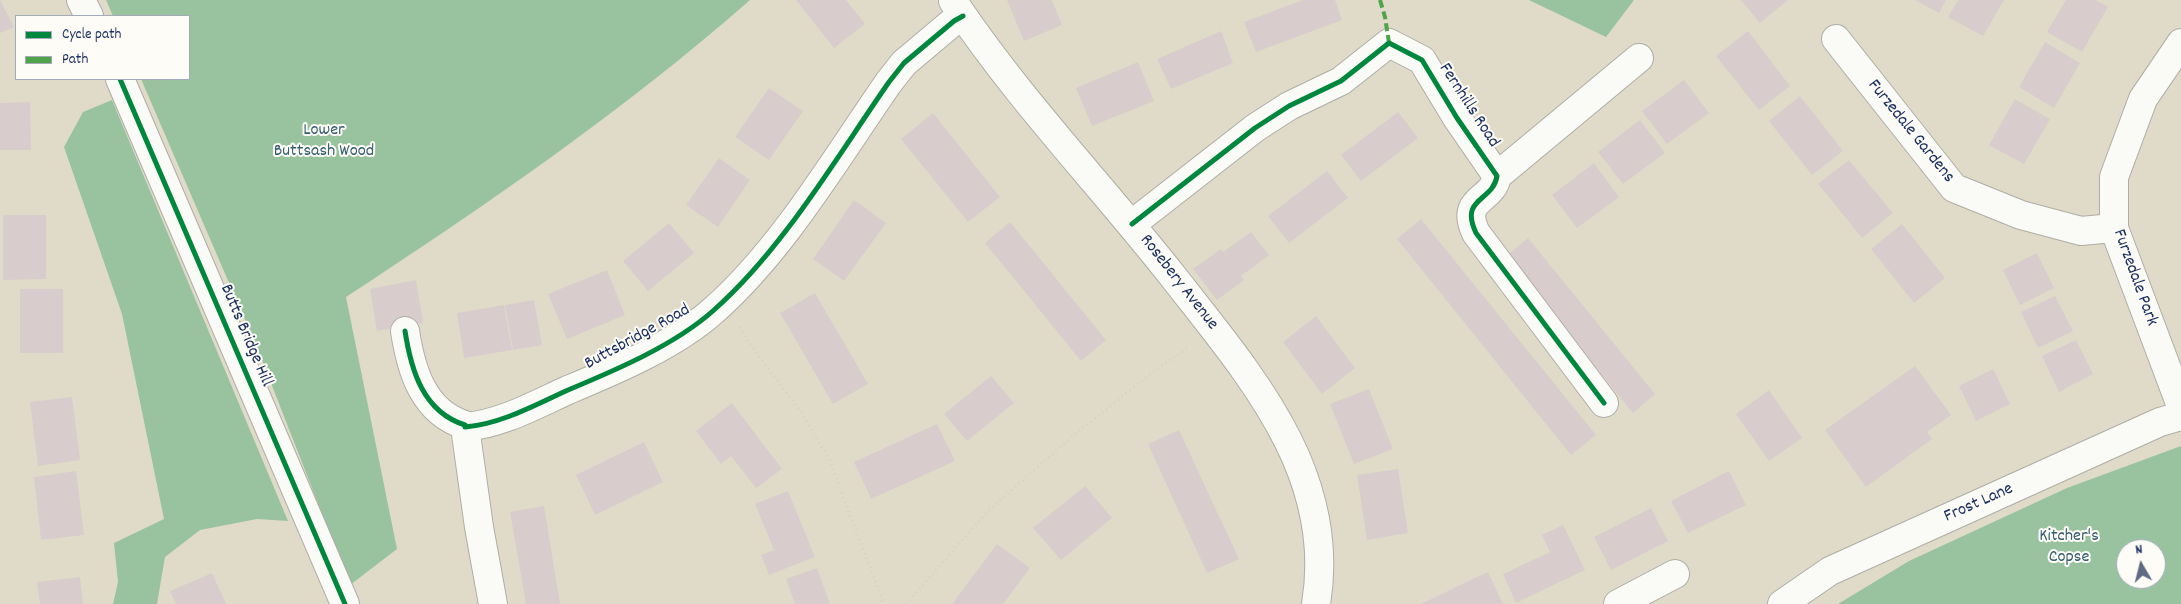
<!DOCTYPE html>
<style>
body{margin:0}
#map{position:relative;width:2181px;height:604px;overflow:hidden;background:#e0dbc8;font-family:Dekko,sans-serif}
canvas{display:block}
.legend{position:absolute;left:15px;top:15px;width:175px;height:65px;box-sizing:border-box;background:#fdfcf7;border:1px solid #a3aaba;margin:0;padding:6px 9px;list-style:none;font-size:15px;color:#1b2f5e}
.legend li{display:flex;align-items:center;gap:10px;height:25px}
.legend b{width:25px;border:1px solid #a3aaba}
.north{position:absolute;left:2116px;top:539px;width:50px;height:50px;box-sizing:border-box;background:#fdfcf7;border:1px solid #a3aaba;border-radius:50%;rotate:352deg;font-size:14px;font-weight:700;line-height:20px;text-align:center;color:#1b2f5e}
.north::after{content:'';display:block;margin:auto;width:18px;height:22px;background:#606b83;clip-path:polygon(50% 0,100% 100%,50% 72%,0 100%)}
</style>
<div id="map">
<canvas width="2181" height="604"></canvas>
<ul class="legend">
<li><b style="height:6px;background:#00873e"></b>Cycle path</li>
<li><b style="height:6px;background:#4fa44a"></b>Path</li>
</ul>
<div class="north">N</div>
</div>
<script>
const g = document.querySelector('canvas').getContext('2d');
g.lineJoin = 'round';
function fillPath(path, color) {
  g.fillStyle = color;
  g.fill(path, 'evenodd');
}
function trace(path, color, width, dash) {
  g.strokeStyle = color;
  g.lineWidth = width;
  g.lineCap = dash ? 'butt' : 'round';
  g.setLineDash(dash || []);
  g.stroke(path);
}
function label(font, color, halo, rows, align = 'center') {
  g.font = font + ' Dekko,sans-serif';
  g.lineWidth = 4;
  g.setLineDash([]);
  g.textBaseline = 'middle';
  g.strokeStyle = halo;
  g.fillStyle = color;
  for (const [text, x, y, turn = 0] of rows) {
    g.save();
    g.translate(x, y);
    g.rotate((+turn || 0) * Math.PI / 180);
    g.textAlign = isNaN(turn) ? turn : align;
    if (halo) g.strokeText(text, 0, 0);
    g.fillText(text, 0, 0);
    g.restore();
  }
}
const forest = new Path2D(`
 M106,0h644c-125,110 -265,206 -404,297l51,252 -47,36 -92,-235 -117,-271h48v-63h-76z
 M1529,0h105l-28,37z
 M112,100l176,421 -31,-2 -57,11 -35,27 -8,47h-44l5,-22 -4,-39 50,-24 -42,-205 -58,-167 19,-35z
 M2181,446v158h-343l71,-43 158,-73zM2126,549h30v30h-30z`);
const building = new Path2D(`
 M0,0l14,27 -14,6z
 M796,0h50l19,24 -31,24z
 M1007,0h45l10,25 -38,16z
 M1303,0h32l7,20 -86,32 -12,-30z
 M1741,0h47l-28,23z
 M1915,0h31l-7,13z
 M1958,0h46l-21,36 -35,-19z
 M2066,0h30l12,7 -26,45 -35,-20z
 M1221,31l12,32 -62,26 -14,-30z
 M1748,31l42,55 -31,24 -43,-54z
 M2045,42l35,21 -26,45 -35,-21z
 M1138,62l16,39 -62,25 -16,-38z
 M1684,80l25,33 -42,31 -25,-33z
 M769,88l34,23 -34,49 -34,-23z
 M1800,96l43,55 -31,24 -43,-54z
 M2015,99l35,20 -26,45 -35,-19z
 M30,102l1,48h-31v-47z
 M1398,112l20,26 -57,43 -20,-26z
 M933,113l67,84 -32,25 -67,-83z
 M1640,120l25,33 -42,31 -25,-32z
 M719,158l31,22 -32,47 -32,-22z
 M1849,160l44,53 -31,25 -44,-54z
 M1594,163l25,34 -42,31 -25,-33z
 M1327,171l21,27 -59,45 -21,-27z
 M854,200l32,23 -42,58 -31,-22z
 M3,215h43v64l-43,1z
 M1421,219l175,216 -25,20 -174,-216z
 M1010,222l96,118 -25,21 -96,-118z
 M669,223l25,30 -46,38 -25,-30z
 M1902,224l43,54 -31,25 -43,-54z
 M1251,232l18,23 -28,21 3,4 -27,20 -24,-31 28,-20 2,3z
 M1528,238l127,156 -22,19 -128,-156z
 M2037,253l17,35 -34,17 -17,-35z
 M607,270l18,45 -58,24 -19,-45z
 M416,280l7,43 -46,8 -7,-42z
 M20,289h43v64h-43z
 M815,293l53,91 -35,20 -53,-91z
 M2055,296l18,35 -35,17 -17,-36z
 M534,300l8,45 -29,5 -8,-45z
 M504,305l8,45 -48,8 -7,-45z
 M1316,316l39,52 -33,26 -39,-52z
 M2076,340l17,34 -34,18 -17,-36z
 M1915,366l36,49 -24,17 5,7 -66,48 -41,-57z
 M1993,369l17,35 -34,17 -17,-35z
 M991,376l23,27 -47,38 -23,-27z
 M1369,389l24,60 -39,15 -24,-60z
 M1769,390l33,48 -33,23 -33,-47z
 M72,397l8,63 -42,6 -8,-64z
 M732,403l50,66 -26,19 -25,-32 -10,8 -25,-33z
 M937,424l18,37 -84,38 -17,-37z
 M1179,430l60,129 -32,14 -59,-129z
 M644,442l19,40 -68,33 -19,-40z
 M1398,469l10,64 -41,7 -10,-65z
 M76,471l8,64 -43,5 -7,-63z
 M1729,471l17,34 -58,28 -17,-32z
 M1085,486l27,32 -51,42 -28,-32z
 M788,491l27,66 -46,18 -8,-20 13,-5 -19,-46z
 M544,506l16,98h-34l-16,-92z
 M1651,508l17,33 -57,29 -17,-33z
 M1563,525l22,45 -69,33 -13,-29 47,-22 -8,-17z
 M997,544l33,24 -27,36h-51z
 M817,568l13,36h-35l-9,-25z
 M1488,572l15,32h-82l33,-16z
 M212,573l14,31h-50l-6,-13z
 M80,577l3,27h-43l-3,-22z`);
const path = new Path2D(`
 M740,327l9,16 52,69 28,47 55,145
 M906,604l81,-92 87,-77 80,-64 35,-24`);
const minor = new Path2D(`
 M81,0l8,16
 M953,1c65,98 149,185 222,278 74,95 163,194 141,325
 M1836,39l118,149 67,27 60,16 33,-3
 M2181,43l-38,56 -29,78v51l67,178
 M120,79l225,525
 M1497,176l142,-118
 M1132,224l123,-96 34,-22 52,-25 48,-38 33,17 35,58 40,58c-4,26 -38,21 -21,57l128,170
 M405,331c6,39 18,81 60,94v2c36,-3 70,-22 103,-37 48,-20 107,-45 146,-80 69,-61 122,-152 175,-228l15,-19 50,-42 9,-5
 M465,427l14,100 14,77
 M1618,604l57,-30
 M1782,604l48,-33 330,-149 21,-6`);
const quiet = new Path2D(`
 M1380,0l5,17 4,26`);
const cycleway = new Path2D(`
 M120,79l225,525
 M1132,224l123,-96 34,-22 52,-25 48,-38 33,17 35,58 40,58c-4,26 -38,21 -21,57l128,170
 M405,331c6,39 18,81 60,94v2c36,-3 70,-22 103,-37 48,-20 107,-45 146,-80 69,-61 122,-152 175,-228l15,-19 50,-42 9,-5`);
const streetNames = [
 ["Fernhills Road",1468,106,57],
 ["Furzedale Gardens",1910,132,51],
 ["Furzedale Park",2134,278,70],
 ["Rosebery Avenue",1178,283,52],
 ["Butts Bridge Hill",245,336,67],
 ["Buttsbridge Road",638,338,-29],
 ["Frost Lane",1979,504,-24]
];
const parkNames = [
 ["Lower",324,132],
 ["Buttsash Wood",324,153],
 ["Kitcher's",2069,538],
 ["Copse",2069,559]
];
fillPath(forest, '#99c39f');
fillPath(building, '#d8cdcc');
trace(minor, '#aeada6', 30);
trace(path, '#d2d1cf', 3, [1, 4]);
trace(minor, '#fafaf7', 28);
trace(quiet, '#4fa44a', 4, [8, 4]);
trace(cycleway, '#00873e', 5);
label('18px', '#1b2f5e', '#fdfcf7', streetNames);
label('18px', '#365e6e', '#fdfcf7', parkNames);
</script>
